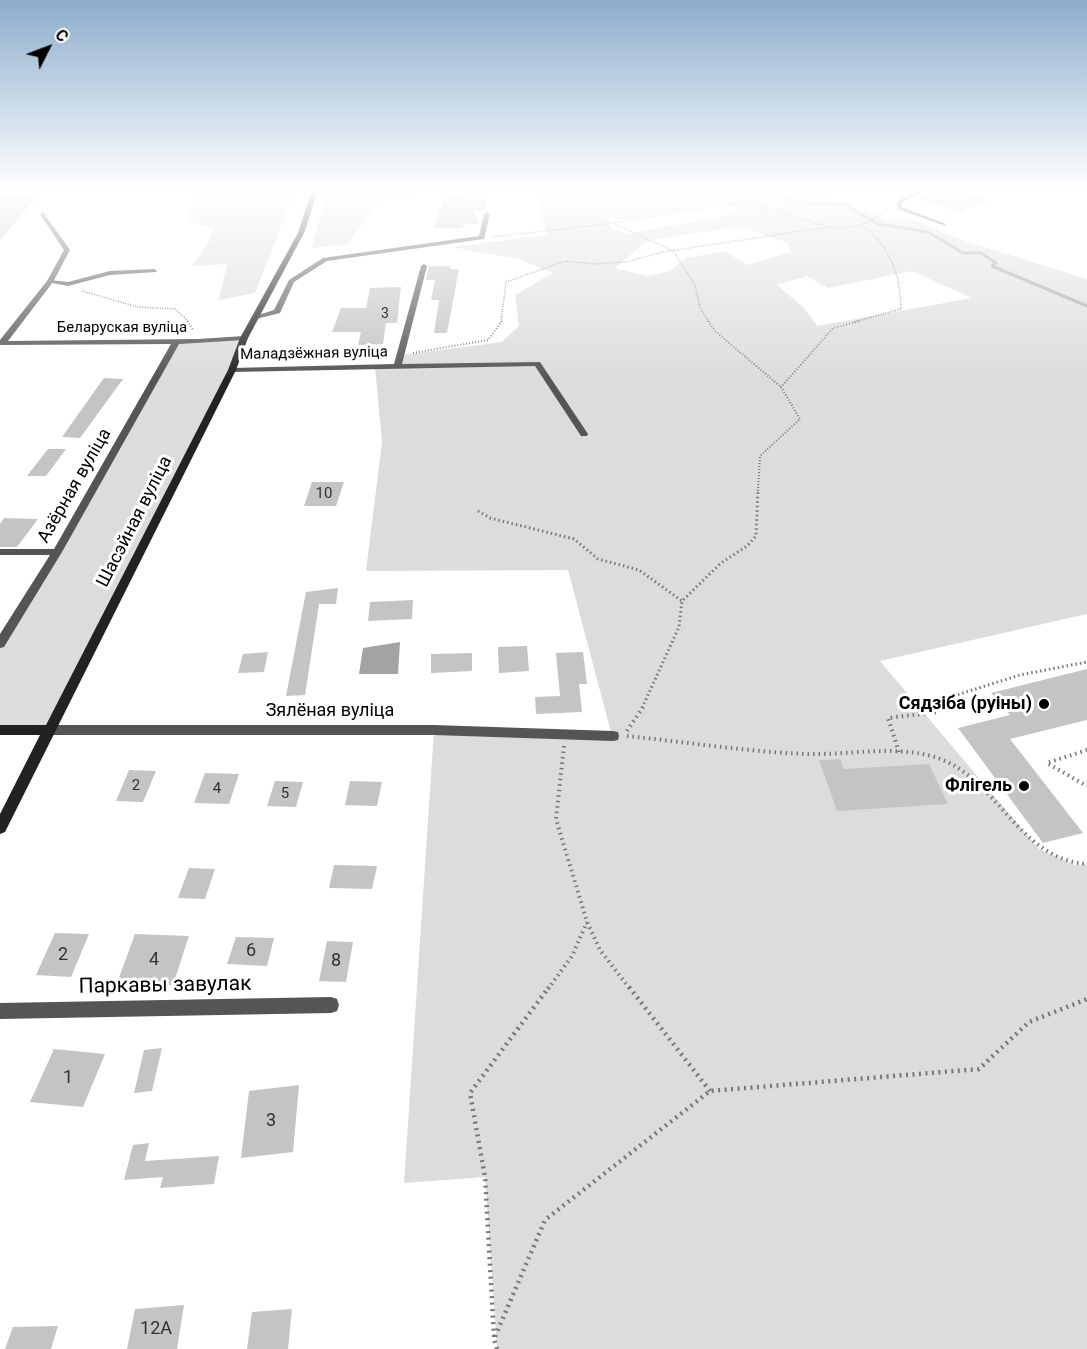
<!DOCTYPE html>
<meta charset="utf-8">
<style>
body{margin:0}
#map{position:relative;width:1087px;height:1349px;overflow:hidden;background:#fff;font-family:Roboto,sans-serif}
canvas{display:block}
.north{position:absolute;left:18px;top:18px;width:60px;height:60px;-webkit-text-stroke:4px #fff;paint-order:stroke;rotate:48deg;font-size:16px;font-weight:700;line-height:24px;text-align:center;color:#000}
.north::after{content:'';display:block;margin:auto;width:21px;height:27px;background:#000;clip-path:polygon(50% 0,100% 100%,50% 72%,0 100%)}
</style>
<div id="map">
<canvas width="1087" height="1349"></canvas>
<div class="north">С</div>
</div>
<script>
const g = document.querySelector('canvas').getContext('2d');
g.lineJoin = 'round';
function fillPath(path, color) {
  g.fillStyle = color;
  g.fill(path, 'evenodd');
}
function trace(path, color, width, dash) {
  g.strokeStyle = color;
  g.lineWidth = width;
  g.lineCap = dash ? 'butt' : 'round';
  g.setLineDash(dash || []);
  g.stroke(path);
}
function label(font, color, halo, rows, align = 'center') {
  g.font = font + ' Roboto,sans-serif';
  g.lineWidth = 6;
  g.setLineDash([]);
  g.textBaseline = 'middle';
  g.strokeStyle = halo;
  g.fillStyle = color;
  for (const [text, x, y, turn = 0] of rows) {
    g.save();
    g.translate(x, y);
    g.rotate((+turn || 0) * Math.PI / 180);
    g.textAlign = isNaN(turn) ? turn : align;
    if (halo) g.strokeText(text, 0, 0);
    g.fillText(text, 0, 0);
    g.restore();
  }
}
const green = new Path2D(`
 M197,190h98l-40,103 -36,7 8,-36 -35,2 17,-24 4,-14 -25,-7z
 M327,190h106l-15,6 -38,3 -32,45 -36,4z
 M535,190h275l81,31 21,-2 47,20 128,40v335l-207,47 159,188 36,16 12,-1v485h-590l-12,-172 -81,6 30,-453 178,6 -44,-166 -202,1 16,-129 -7,-75 23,-1 4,-11 100,-13 17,-16 -4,-31 38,-22 -34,-14 -68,-12 96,-12zM726,203l16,9 -114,22 -19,-7 2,-9 11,2zM739,226l49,17 3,9 -44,13 -22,-14 -39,7 -16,13 -23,5 -32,-8 32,-27zM912,271l60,27 -155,28 -13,-18 -27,-23 30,-9 21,12z
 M244,338l-196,392h-48v-86l176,-302z`);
const water = new Path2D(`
 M400,642l-2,32h-39l4,-26z`);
const stream = new Path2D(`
 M771,190l20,12 54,3 33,19 50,8 35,21h18l15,10 -4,3 95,40`);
const building = new Path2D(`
 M936,190h21l31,10 -27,12 -43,-13z
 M487,191v19l-14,1 7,12 -17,2v3h-29l10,-31 19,1v-6z
 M21,197h16l-37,43v-42z
 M429,266h20l2,3h8l-12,64h-13l5,-33h-8l4,-20h-9z
 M401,287l-4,36h-11l-3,21 -25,1 3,-13h-29l9,-24h25l4,-20z
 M104,378l19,1 -43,59 -18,-1z
 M48,449h18l-20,27h-19z
 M312,482h32l-8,24h-32z
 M4,518l34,1 -21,28h-17v-23z
 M338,588l-2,16h-17l-14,91 -19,1 20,-104z
 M413,600l-1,19 -44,2 2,-19z
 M527,646l2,25 -30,2 -1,-26z
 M268,652l-4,20 -26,1 5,-19z
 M583,652l4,32h-8l3,28 -46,2 -1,-17 25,-1 -4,-43z
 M472,653v18l-41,2v-19z
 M1087,669v51l-77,19 73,94 -40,10 -85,-115 52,-13 -19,-22z
 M840,759l4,10 85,-5 19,40 -111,7 -18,-51z
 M129,770l27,1 -13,31 -27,-1z
 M205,773l34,1 -10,30 -35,-1z
 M275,781l28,1 -7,25 -29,-1z
 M350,781l32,1 -5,24 -32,-1z
 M334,865l43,1 -5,23 -43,-1z
 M189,868l26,1 -10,30 -27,-1z
 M55,933l34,1 -18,43 -35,-2z
 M135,934l54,2 -16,49 -56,-2z
 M236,937l38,1 -7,28 -40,-2z
 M327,941l26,1 -7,40 -27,-1z
 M162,1048l-10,43 -18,2 10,-43z
 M54,1049l51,5 -22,53 -53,-5z
 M299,1085l-6,67 -52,6 8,-67z
 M149,1143l-4,18 74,-5 -5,28 -54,4 3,-11 -39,3 9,-35z
 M184,1305l-7,44h-50l8,-40z
 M292,1309l-4,40h-41l5,-37z
 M58,1326l-7,23h-46l8,-22z`);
const pathFar4 = new Path2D(`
 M615,224l56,26
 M493,237l120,-14 132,-22 83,26
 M673,251l22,34 5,23 9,14
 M82,291l56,16 37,2 14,13
 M501,322l5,-40 59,-21 29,3 32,-2 37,-10 165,-25c26,3 40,-3 61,-18
 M854,322l47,-13c-1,-35 -10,-60 -37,-83`);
const pathFar3 = new Path2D(`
 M187,321l7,10
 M708,321l7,10 66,56
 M413,353l75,-13 14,-19
 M758,491l2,-35 40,-37 -19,-32 52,-59 27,-7`);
const pathFar2 = new Path2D(`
 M478,511l12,7 84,21 24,20 41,11 43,31
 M642,708l37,-81 3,-26 39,-38 26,-17 9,-10 2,-47
 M941,708l9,-11 70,-22 67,-13`);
const pathFar1 = new Path2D(`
 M627,731l16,-24
 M627,736c60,6 120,16 181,18 42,1 86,-9 127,3 63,20 82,102 152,107
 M564,746l-8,73 31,103 13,28 30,39
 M1087,750l-40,13 40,23
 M899,752l-11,-34 50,-6 4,-5
 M548,989l24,-33 15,-34`);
const path = new Path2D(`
 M629,987l81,104
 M494,1337l-9,-160 -15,-84 79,-106
 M497,1349l-3,-10 51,-119 165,-129 269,-22 50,-47 58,-23`);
const lane = new Path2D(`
 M154,269l3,2 -1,1 -46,3 -42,11 -21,-4 3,-2 18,2 42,-11z`);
const street = new Path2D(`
 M918,190h8l-24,13v4l44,17v2l-49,-17v-8z
 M43,212l27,38 -17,32 -45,59 190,-2 46,-3 4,2 -4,2 -65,4 -117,208 -58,95 -4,1v-14l50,-79h-50v-6h54l117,-205 -171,1v-5l47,-59 17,-31 -24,-36z
 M487,212l3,2 -6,25 -157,22 -33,21 -14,31 -24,6 -4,-2 22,-7 15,-30 34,-22 156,-22 5,-22z
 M424,264l3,2 -25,98 138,-2 48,72 -1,2h-6l-46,-70 -303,6 -4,-2 4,-2 162,-4 27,-98z
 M48,725h386l179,6 5,1 1,4 -1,4 -5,1 -179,-6h-386l-4,-1 -2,-4 2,-4z
 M331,997l6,2 2,6 -2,6 -6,2 -331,6v-16z`);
const secondary = new Path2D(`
 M312,190h6l-14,43 -56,105 -12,32 -231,462 -5,2v-20l40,-79h-40v-10h46l182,-355 12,-32 58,-105z`);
const markers = [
 [1044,704,6,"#000"],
 [1024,786,6,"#000"]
];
const farNumbernames = [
 ["3",385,314]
];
const farStreetnames = [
 ["Беларуская вуліца",122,328],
 ["Маладзёжная вуліца",314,354,-1]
];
const numberNames = [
 ["10",324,494],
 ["2",136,786],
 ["4",217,789],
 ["5",285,794]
];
const streetNames = [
 ["Азёрная вуліца",75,486,-60],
 ["Шасэйная вуліца",135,522,-63],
 ["Зялёная вуліца",330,711]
];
const poiNames = [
 ["Сядзіба (руіны)",1032,704],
 ["Флігель",1012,786]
];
const nearNumbernames = [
 ["6",251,951],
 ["2",63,955],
 ["4",154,960],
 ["8",336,961],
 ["1",68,1078],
 ["3",271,1121],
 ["12А",156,1329]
];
const nearStreetnames = [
 ["Паркавы завулак",165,986,-1]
];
fillPath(green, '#dcdcdc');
fillPath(water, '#a3a3a3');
trace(stream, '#a3a3a3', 3);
fillPath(building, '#c4c4c4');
trace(pathFar4, '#777', 1.5, [1, 1.5]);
trace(pathFar3, '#777', 2, [1, 2]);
trace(pathFar2, '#777', 3, [1.5, 3]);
trace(pathFar1, '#777', 4, [1.5, 4]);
trace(path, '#777', 4.5, [2, 4.5]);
fillPath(lane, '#555');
fillPath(street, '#555');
fillPath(secondary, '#222');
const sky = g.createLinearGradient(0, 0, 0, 379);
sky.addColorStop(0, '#8cadcc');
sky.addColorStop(0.5, '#fff');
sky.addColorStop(1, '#ffffff00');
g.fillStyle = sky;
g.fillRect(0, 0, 1087, 379);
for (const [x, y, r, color] of markers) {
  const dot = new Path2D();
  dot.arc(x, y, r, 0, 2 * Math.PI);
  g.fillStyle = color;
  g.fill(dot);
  trace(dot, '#fff', 2);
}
label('14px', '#313131', null, farNumbernames);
label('15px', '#000', '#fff', farStreetnames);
label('15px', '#313131', null, numberNames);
label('18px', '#000', '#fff', streetNames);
label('bold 18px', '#000', '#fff', poiNames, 'right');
label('18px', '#313131', null, nearNumbernames);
label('21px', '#000', '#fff', nearStreetnames);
</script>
